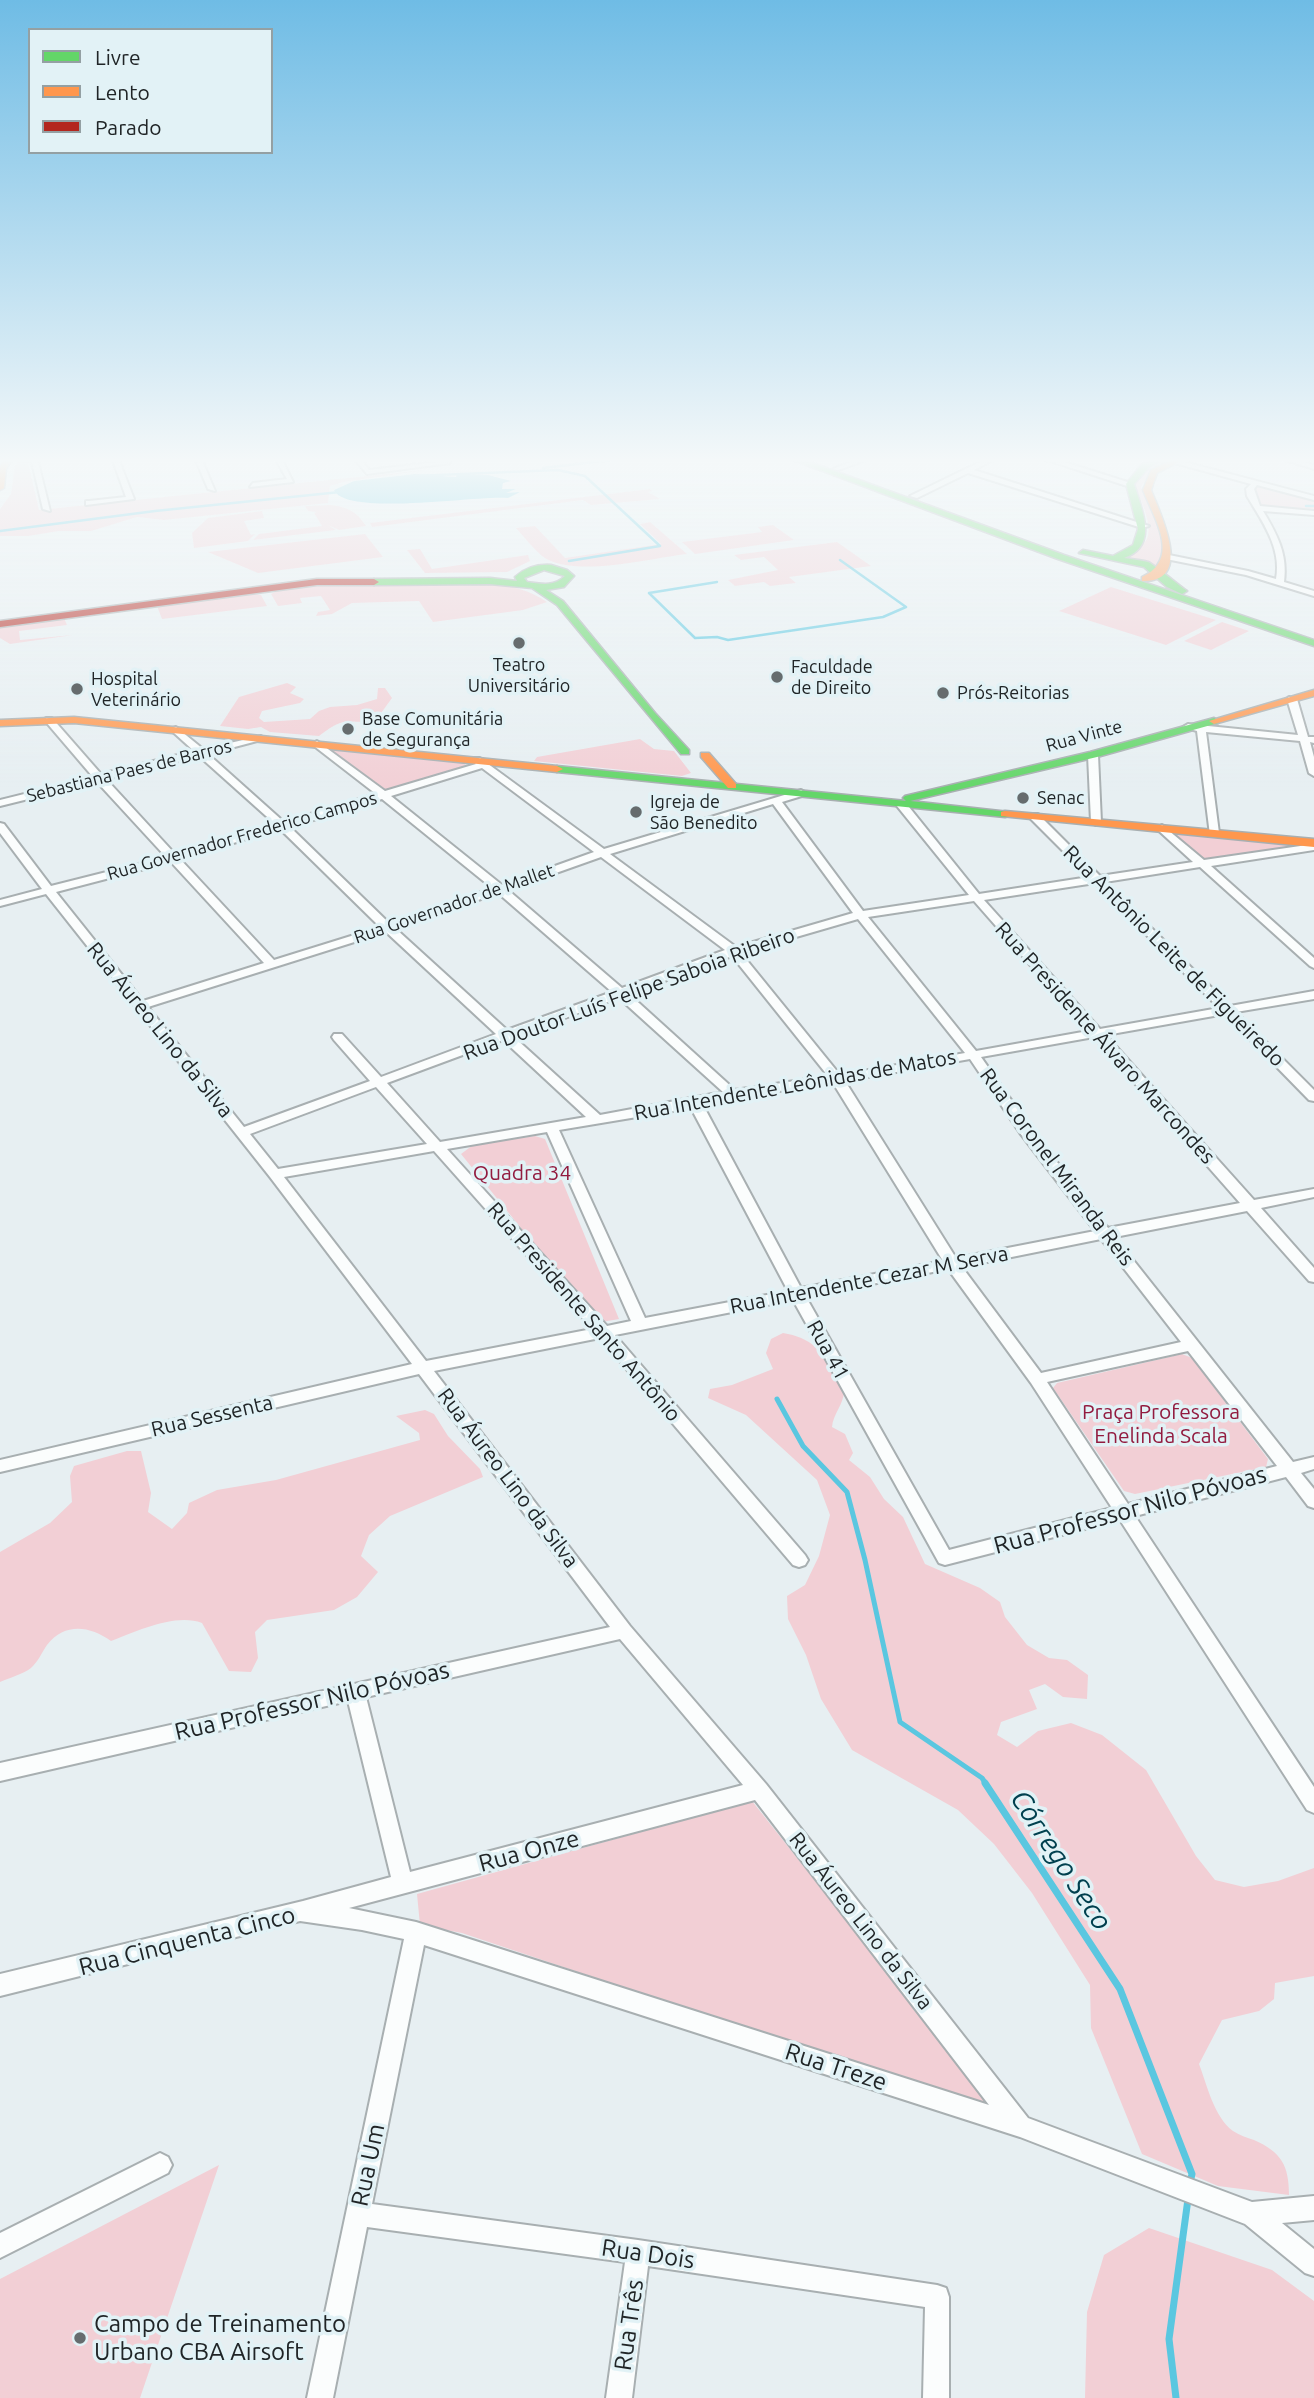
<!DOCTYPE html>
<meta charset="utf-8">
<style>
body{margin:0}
#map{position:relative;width:1314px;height:2398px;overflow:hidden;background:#e7eff2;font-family:Ubuntu,sans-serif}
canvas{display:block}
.legend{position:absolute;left:28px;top:28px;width:245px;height:126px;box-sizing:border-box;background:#e2f2f6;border:2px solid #94a0a3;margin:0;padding:9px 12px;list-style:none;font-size:21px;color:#202527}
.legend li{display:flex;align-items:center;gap:14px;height:35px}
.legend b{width:35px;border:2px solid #94a0a3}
</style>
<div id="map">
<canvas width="1314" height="2398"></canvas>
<ul class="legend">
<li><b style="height:9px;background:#63d668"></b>Livre</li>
<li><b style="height:9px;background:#ff974d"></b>Lento</li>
<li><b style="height:9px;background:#b3261e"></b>Parado</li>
</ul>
</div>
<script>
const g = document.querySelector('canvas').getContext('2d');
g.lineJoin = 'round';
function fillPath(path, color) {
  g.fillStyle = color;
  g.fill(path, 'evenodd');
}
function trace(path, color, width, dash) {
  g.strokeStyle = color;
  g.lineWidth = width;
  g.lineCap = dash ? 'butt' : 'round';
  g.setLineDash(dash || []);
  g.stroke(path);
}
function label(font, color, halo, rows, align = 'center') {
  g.font = font + ' Ubuntu,sans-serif';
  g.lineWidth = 7;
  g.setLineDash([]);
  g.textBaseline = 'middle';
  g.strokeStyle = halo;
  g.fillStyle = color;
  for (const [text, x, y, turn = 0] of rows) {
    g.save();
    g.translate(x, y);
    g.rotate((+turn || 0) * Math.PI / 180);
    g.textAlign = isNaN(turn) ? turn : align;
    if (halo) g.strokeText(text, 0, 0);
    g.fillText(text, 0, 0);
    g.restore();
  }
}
const green = new Path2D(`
 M21,458h6l12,52 386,-40 -81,12 -14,4 -2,17 -164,17 -27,-3 -46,14h-32l-31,5h-28v-27l11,-15 4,-28z
 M1167,458h11l-27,14 -10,15 24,54 -8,27 -35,-10c7,-5 18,-10 23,-16 11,-13 -6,-45 -11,-59l9,-12z
 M1258,487l56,14v12l-55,-6 -5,-19z
 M650,489l2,2 -4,1 12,7 -69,6 -8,-5 -211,27 -2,-4z
 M331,505c17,2 26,7 35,21l-27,4 -11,-5 8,5 -83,10 6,-6 63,-8 -8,-13 3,-1 -9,-1 -3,-5z
 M262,511l2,7 -20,3 7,14 4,-1 -7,7 -54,7 -2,-15 16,-15z
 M650,522l37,32c-36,4 -115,25 -145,2 -9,-8 -18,-19 -26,-28l19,-2 30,32 96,-14 -21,-20z
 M773,525l21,15 -99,14 -13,-12 80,-10 -4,-5z
 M365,534l18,23 -125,16 -50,-21z
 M837,542l34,24 -82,11 7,6 -26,3 -6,-4 -29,4 -7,-6 50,-10 -14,-13 -23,3 -7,-5z
 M420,549l12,20 96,-14 2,6 -23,11 -82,1 -18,-23z
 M489,584c22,1 40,6 58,18l-24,8 -90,12 -14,-21 -67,2 -20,11 -16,2 2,-4 12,-2 -9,-14 -21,2 2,5 -24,3 -7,-12c25,-16 179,-10 218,-10z
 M1111,587l105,33 -50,25 -107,-34z
 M254,594l7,1 6,11 -105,13 -5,-13z
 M64,618l3,7 -48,6 1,9 53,-5 -63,9 -10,-6v-12z
 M1222,622l27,9 -38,19 -27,-9z
 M287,683l9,4 -6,6 14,6 -4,4 -38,8 -3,7 5,4 46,-3 9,-8 11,-4 27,-2 20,-6 1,-11h7l7,10 -16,22c-30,6 -27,-7 -57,16l-49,-4 -9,-5 -13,2 -28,-3 19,-29z
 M640,739l14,10 20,2 17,22 -9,3 -148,-15 3,-4z
 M326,749l136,12 4,5 -78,25z
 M1170,830l144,15 -108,17z
 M535,1136l10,3 74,180 -17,3 -13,-10 -128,-158 12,-9z
 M783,1333c27,4 42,19 55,43 2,4 6,10 6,15 0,13 -11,23 -12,36l13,7 8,19 -4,7 21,17 14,22 19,18 22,47 55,24 20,14 5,15 22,28 22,13 18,2 21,15 -1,24 -24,-2 -18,-13 -16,6 8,19 -36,13 -4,13 20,12 21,-16 33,-8 31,12 44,35 50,86 19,24 29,7 34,-6 36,-13v108l-39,7 -1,16 -15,12 -37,9 -23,44c8,21 15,53 34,67 6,4 14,7 21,9 27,12 35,25 35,55l-71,-9 -76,-32 -51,-126 -1,-43 -58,-92 -38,-49 -36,-34 -106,-60 -31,-51 -15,-44 -18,-36 -1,-23 18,-11 14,-29 11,-41 -13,-35 -71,-65 -38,-17 2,-9 22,-4 41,-16 -7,-16 5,-14z
 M1182,1354l10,4 76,101 -2,8 -131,27 -11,-3 -71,-103 4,-5z
 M425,1410l9,4 14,22 32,33 3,8 -93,39 -21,19 -8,21 17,16 -21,25 -23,13 -67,10 -12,12 3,26 -7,14 -22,-1 -27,-48c-27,-10 -64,8 -91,18 -21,-15 -46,-19 -64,4 -5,7 -9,17 -16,23 -8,6 -22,10 -31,14v-130l50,-29 22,-21 -2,-26 4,-10 53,-15h14l10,42 -3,19 24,17 15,-16 2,-10 28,-13 59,-10 144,-40 -1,-7 -23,-17z
 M752,1801l231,292 6,17 -527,-177 -42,-8 -3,-31z
 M219,2165l-79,233h-140v-119z
 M1149,2228l123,42 42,31v97h-229l2,-86 17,-57z`);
const water = new Path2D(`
 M415,474l41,3 1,-3 31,1 23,6 -8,2 -1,6h14l-10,4 14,-1 -12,6c-30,-3 -162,19 -174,-8l20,-9z`);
const streamFar2 = new Path2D(`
 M543,468l85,-10
 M413,476l145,-6 27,6 75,70 -91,15
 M1306,506h8
 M0,531l155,-20 185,-19
 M717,582l-68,11 46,45 22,-1 11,3 155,-23 23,-10 -66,-47`);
const streamFar1 = new Path2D(`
 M777,1399l26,47 44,46 18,68 35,162 82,56 4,6`);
const stream = new Path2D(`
 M985,1783l135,206 72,185 -2,9
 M1176,2398l-7,-59 19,-140`);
const street = new Path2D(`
 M31,458h6l13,53 -7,-2z
 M112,458h6l16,41 -48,6v-4h3l37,-4z
 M195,458h6l14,33 -7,-2z
 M275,458h6l12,24 -43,5 3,-4 34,-4z
 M354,458h6l9,12 78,-9 3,2 -83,11z
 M861,458h10l-33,12 -5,-1z
 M988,458h9l-23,12 175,56 -7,2 -174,-55 -51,25 -7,-2z
 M1041,458h10l83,26 -7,2z
 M1279,458h11l24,7v4z
 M1173,459l141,37v4l-57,-15 -3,4 6,17 54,5v4l-51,-4c14,23 25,44 21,71l30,9v5l-68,-21 -80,-16v-4h3l79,16 28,8c6,-31 -14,-58 -29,-83l-1,-7 5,-5 -80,-22z
 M1289,697l8,2 11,38h6v6l-4,-1 4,15v19l-5,-3 -9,-32 -94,-9 13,101 -5,3 -4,-1 -13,-104 -14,-4 5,-3 110,11 -11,-36z
 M46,718h6l49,56 93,-23 -21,-19v-4l3,-1 27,22 58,-13v4l-53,14 76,68 92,-28 -62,-48 -2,-2 5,-3 68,50 91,-27 -4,-4 2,-2h6l124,91 197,-59 5,3 -1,2 -23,7 81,109 106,-16 -72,-89 -1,-2 5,-3 4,1 74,92 110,-17 -59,-59v-4h8l62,62 93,-14 -35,-32 -1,-2 5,-3 42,35 110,-16v6l-103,16 103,92v10l-4,-2 -110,-99 -95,15 125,124 84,-15v8l-78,13 78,78v11l-5,-1 -84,-86 -119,21 148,165 60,-11v8l-53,11 53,60v14l-5,-1 -62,-70 -132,26 178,225 21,-5v12l-13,4 13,16v19l-6,-2 -22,-29 -151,39 179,271v26l-7,-3 -187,-290 -175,45 -6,-2 -146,-263 -178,35 190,220 3,5 -3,5 -6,2 -6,-2 -193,-227 -166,33 196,255 136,158 262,334 224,84 62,-6v24l-32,3 32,26v27l-9,-3 -60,-49 -225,-87 -596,-192 -52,259 266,36 299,45 9,3 3,9v101h-26l2,-91 -277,-41 -16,132h-26l19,-136 -258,-35 -34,171h-26l97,-459 -42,-9 -62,-9 -300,75v-22l303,-73 88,-24 -43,-176 -348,80v-18l610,-136 -191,-253 -419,98v-12l412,-96 -142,-187 -224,-283 -46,12v-6l42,-11 -42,-56v-10l4,1 47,62 115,-29 -69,-75 -97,24v-6l93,-23 -47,-55zM199,756l76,68 -100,30 -69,-75zM482,768l112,84 -92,33 -111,-89zM382,799l110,89 -102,36 -100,-97zM773,804l80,109 -117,34 -126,-93zM280,829l100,98 -106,33 -94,-101zM601,857l124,93 -103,38 -114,-98zM171,862l93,101 -121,38 -87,-109zM1095,883l124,125 -119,21 -116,-129zM498,893l114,99 -105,38 -111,-101zM974,901l114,130 -112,20 -108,-134zM858,919l107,134 -125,22 -99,-122zM386,932l110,102 -115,43 -39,-43h-8l-2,3 2,3 36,41 -126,46 -96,-120zM732,956l96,120 -93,14 -106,-96zM619,998l104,94 -123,23 -86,-78zM1094,1037l146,166 -132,25 -78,-101 -49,-70zM503,1040l83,77 -146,25 -53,-59zM970,1059l50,74 75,98 -139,27 -111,-177zM833,1083l110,178 -142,27 -98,-183 29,-7zM376,1087l51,57 -149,25 -28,-35zM691,1108l97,183 -143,27 -86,-188zM547,1132l84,189 -24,5 -160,-177zM434,1151l158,178 -166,32 -142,-184zM1101,1239l80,103 -140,31 -79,-106zM948,1269l83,114 81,125 -163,42 -143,-253zM1188,1351l89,115 -149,38 -81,-122zM620,1639l123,146 -333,87 -44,-175zM755,1800l234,305 -573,-183 -67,-14z
 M1093,752l5,3 3,67 -5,3 -5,-3 -3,-67z
 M160,2153l8,4 4,8 -4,8 -168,85v-25z`);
const fast = new Path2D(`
 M788,458h11l265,97 250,85v6l-256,-87z
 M1154,458l8,1 -13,8 -15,17c8,26 25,62 -10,74 7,1 16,2 24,4 5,2 32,24 39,29l-5,3 -15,-7 -23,-20 -65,-14 4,-3 30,6 20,-11 5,-16 -12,-45 17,-21z
 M551,565l16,5 7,6 -10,11 -18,3 17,11 92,112 34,37v4h-8l-124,-149 -25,-17 -42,-4 -116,1 -5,-3 5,-3 116,-1 27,3 -2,-4c10,-9 22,-13 36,-12zM544,570l21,6c-11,11 -24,8 -38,6l-3,-4z
 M1214,718l5,3 -1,2 -121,34 -187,44 99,11v4l-4,1 -448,-45 -6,-3 6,-3 349,35 -3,-3 2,-2 185,-44z`);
const slow = new Path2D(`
 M5,458h8l-7,11 -2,19 -4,2v-24z
 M1176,458h10l-29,15 -6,17c9,23 44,93 -9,91v-4c39,-18 13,-57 1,-87l8,-20z
 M1314,690v6l-100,28 -5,-3z
 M74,717l483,49 6,3 -6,3 -483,-49 -74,3v-6z
 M701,753h8l27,31v4h-8l-27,-31z
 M1005,811l309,28v8l-313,-31v-4z`);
const jam = new Path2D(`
 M317,579h57l5,3 -5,3h-57l-317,42v-6z`);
const markers = [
 [519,643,7,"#666c6e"],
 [777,677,7,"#666c6e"],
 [77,689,7,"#666c6e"],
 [943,693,7,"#666c6e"],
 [348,729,7,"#666c6e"],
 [1023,798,7,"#666c6e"],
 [636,812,7,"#666c6e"],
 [80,2338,7,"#666c6e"]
];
const farPoinames = [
 ["Teatro",519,665,"center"],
 ["Universitário",519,686,"center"],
 ["Faculdade",791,667],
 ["de Direito",791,688],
 ["Hospital",91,679],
 ["Veterinário",91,700],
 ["Prós-Reitorias",957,693],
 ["Base Comunitária",362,719],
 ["de Segurança",362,740],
 ["Senac",1037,798],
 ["Igreja de",650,802],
 ["São Benedito",650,823]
];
const farStreetnames = [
 ["Rua Vinte",1084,736,-15],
 ["Sebastiana Paes de Barros",129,771,-14],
 ["Rua Governador Frederico Campos",242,836,-16],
 ["Rua Governador de Mallet",454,904,-19]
];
const streetNames = [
 ["Rua Antônio Leite de Figueiredo",1174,956,45],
 ["Rua Doutor Luís Felipe Saboia Ribeiro",629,994,-20],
 ["Rua Áureo Lino da Silva",160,1030,51],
 ["Rua Presidente Álvaro Marcondes",1105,1043,48],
 ["Rua Intendente Leônidas de Matos",795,1085,-10],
 ["Rua Coronel Miranda Reis",1057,1167,53],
 ["Rua Intendente Cezar M Serva",869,1280,-11],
 ["Rua Presidente Santo Antônio",584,1312,49],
 ["Rua 41",828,1350,61],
 ["Rua Sessenta",212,1416,-13],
 ["Rua Áureo Lino da Silva",508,1478,53],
 ["Rua Áureo Lino da Silva",861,1921,52]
];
const parkNames = [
 ["Quadra 34",522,1173],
 ["Praça Professora",1161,1412],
 ["Enelinda Scala",1161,1436]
];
const nearStreetnames = [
 ["Rua Professor Nilo Póvoas",1130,1510,-15],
 ["Rua Professor Nilo Póvoas",312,1701,-13],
 ["Rua Onze",529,1851,-15],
 ["Rua Cinquenta Cinco",187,1941,-14],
 ["Rua Treze",836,2067,18],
 ["Rua Um",368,2165,-78],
 ["Rua Dois",648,2254,8],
 ["Rua Três",629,2325,-82]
];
const nearPoinames = [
 ["Campo de Treinamento",94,2324],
 ["Urbano CBA Airsoft",94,2352]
];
const nearWaternames = [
 ["Córrego Seco",1061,1860,57]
];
fillPath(green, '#f2cfd5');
fillPath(water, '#5ac7e0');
trace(streamFar2, '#5ac7e0', 2.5);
trace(streamFar1, '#5ac7e0', 5);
trace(stream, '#5ac7e0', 7);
trace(street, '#a8afb1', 4);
trace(fast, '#a8afb1', 3);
trace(slow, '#a8afb1', 3);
trace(jam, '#a8afb1', 3);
fillPath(street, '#fbfdfd');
fillPath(fast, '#63d668');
fillPath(slow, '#ff974d');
fillPath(jam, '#b3261e');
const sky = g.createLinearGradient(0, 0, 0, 794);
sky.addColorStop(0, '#6fbce5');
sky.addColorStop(0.58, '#f4f8f9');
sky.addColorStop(1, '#f4f8f900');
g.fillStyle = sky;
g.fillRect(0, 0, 1314, 794);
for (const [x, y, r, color] of markers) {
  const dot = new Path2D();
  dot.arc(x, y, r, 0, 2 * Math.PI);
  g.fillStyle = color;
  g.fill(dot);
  trace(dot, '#e2f2f6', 2.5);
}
label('18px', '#202527', '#e2f2f6', farPoinames, 'left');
label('18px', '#202527', '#e2f2f6', farStreetnames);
label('21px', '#202527', '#e2f2f6', streetNames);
label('21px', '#921b3f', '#e2f2f6', parkNames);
label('24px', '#202527', '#e2f2f6', nearStreetnames);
label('24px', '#202527', '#e2f2f6', nearPoinames, 'left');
label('italic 28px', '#01404f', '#e2f2f6', nearWaternames);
</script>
